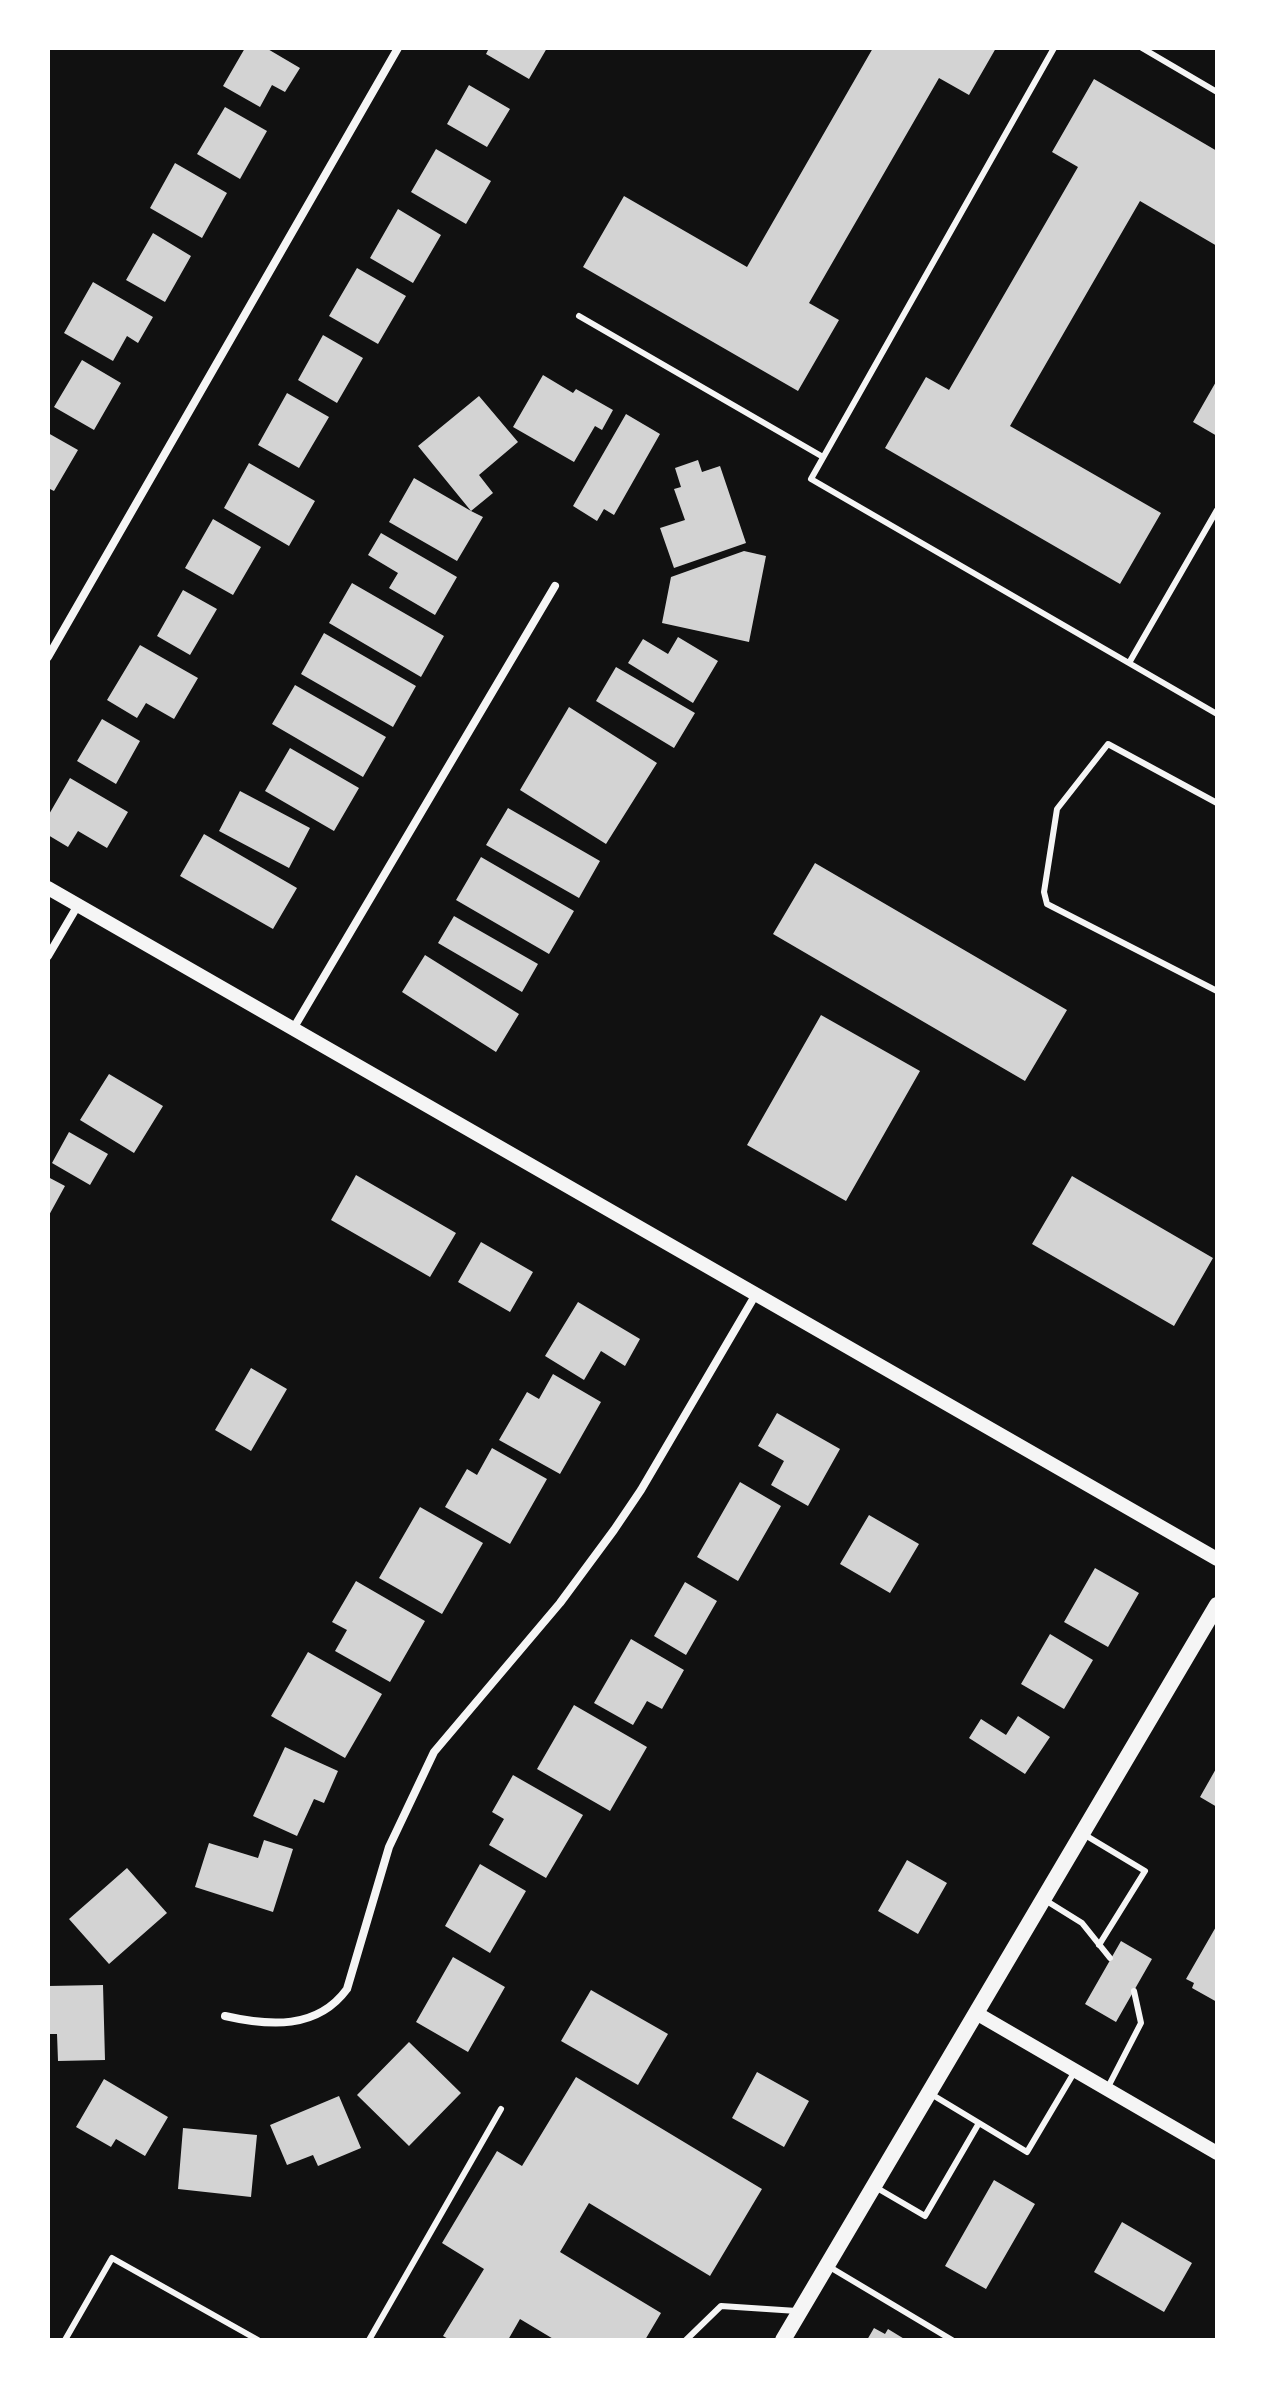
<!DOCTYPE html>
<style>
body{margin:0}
#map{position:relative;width:1265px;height:2388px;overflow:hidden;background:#111;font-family:Overpass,sans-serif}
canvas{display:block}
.frame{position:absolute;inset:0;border:50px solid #fff;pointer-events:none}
</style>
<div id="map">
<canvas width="1265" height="2388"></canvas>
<div class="frame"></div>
</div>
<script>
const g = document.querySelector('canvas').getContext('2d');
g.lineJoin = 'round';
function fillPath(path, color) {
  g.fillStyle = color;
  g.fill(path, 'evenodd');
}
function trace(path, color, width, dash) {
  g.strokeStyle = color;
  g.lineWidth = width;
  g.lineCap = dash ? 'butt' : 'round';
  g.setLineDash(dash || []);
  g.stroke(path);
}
const building = new Path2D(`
 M245,48h21l34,20 -15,24 -13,-7 -12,22 -37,-21z
 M489,48h58l-18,31 -43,-25z
 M873,48h123l-27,47 -30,-17 -130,225 30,17 -41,71 -215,-124 41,-71 123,71z
 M1094,79l123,72v95l-77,-45 -130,225 151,87 -41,71 -235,-136 41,-71 23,13 129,-223 -26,-15z
 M469,85l41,24 -23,38 -40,-23z
 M225,107l42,24 -27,48 -43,-25z
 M436,149l55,32 -25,43 -55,-32z
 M175,163l52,30 -25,45 -52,-30z
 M398,209l43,26 -28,48 -43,-25z
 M153,233l38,23 -26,46 -39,-22z
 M357,268l49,28 -28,48 -49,-28z
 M93,282l60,35 -15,26 -11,-7 -14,25 -49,-28z
 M323,335l40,23 -26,45 -39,-23z
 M82,360l39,23 -27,47 -40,-23z
 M543,375l30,18 3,-4 37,21 -11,20 -7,-4 -21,36 -61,-35z
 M1217,380v56l-24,-14z
 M287,393l42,24 -30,51 -41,-23z
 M479,396l39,46 -39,33 14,18 -22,18 12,6 -26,44 -68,-39 25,-44 57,33 -53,-65z
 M626,414l34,20 -46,81 -10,-6 -7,12 -24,-15z
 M48,433l30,17 -24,41 -6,-3z
 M698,460l4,12 18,-6 26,77 -72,25 -14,-40 25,-8 -11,-31 7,-2 -6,-19z
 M249,463l66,38 -26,45 -65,-38z
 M213,519l48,28 -28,48 -48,-27z
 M381,533l76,44 -22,38 -46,-27 9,-15 -30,-18z
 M744,551l22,5 -17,86 -87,-19 9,-46z
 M352,583l92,53 -23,41 -92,-54z
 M183,590l34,19 -27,46 -33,-19z
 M324,633l92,53 -23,41 -92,-53z
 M678,637l40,24 -25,42 -65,-40 15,-24 25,15z
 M140,645l58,33 -24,41 -28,-16 -9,15 -30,-18z
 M616,667l79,46 -21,35 -78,-47z
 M295,685l91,52 -23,40 -91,-53z
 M569,707l88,56 -51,81 -86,-54z
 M102,719l38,22 -24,43 -39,-23z
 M290,748l69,40 -25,43 -69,-40z
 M70,778l58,34 -21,36 -29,-17 -10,16 -20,-12v-19z
 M240,791l70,37 -21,40 -70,-37z
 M508,808l92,53 -21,37 -93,-53z
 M204,834l93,54 -24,41 -93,-53z
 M481,857l93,54 -25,43 -93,-54z
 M815,863l252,147 -42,71 -252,-147z
 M454,916l84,48 -16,28 -84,-49z
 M425,955l94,59 -23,38 -94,-60z
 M821,1015l99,56 -74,130 -99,-56z
 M109,1074l54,32 -29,47 -54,-33z
 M69,1132l39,22 -18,31 -38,-22z
 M356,1175l100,58 -26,44 -99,-57z
 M1072,1176l141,82 -39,68 -142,-82z
 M48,1177l17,9 -17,31z
 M481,1242l52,30 -23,40 -52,-30z
 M578,1302l62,37 -15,27 -24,-15 -17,29 -39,-24z
 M251,1368l36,21 -36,62 -36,-21z
 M553,1374l48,28 -41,72 -61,-34 28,-48 12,7z
 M777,1413l63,36 -32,57 -37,-21 13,-24 -26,-15z
 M492,1448l55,31 -37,65 -65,-37 22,-38 10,6z
 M740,1482l41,24 -43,75 -41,-24z
 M420,1507l63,36 -41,71 -63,-36z
 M869,1515l50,29 -29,49 -50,-29z
 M1095,1568l44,25 -31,54 -44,-25z
 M356,1581l69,40 -35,61 -55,-31 12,-21 -15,-8z
 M685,1582l32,19 -31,54 -32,-19z
 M1050,1634l43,26 -29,49 -43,-25z
 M631,1639l53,31 -22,39 -15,-8 -14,24 -39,-22z
 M308,1652l74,42 -37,64 -74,-42z
 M574,1705l73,42 -37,64 -73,-42z
 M1018,1716l32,21 -25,37 -56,-36 12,-19 25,16z
 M285,1747l53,24 -14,32 -10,-4 -17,37 -44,-20z
 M1217,1767v40l-17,-10z
 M513,1775l70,40 -37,63 -57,-33 15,-26 -12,-7z
 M264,1840l29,9 -20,63 -78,-25 14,-44 49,15z
 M907,1860l40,23 -29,51 -40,-23z
 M480,1864l46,27 -36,62 -45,-27z
 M127,1868l40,45 -58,51 -40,-45z
 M1217,1925v77l-25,-14 2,-5 -8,-4z
 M1121,1941l31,18 -36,63 -31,-18z
 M453,1957l52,30 -37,65 -52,-30z
 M103,1985l2,75 -47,1 -1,-27h-9v-48z
 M591,1990l77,44 -30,51 -77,-44z
 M409,2042l52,51 -52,53 -52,-51z
 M757,2072l52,29 -25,46 -52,-29z
 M576,2077l186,112 -52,87 -121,-73 -29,49 101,61 -16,27h-90l-35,-21 -12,21h-58l-7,-4 41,-67 -42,-26 55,-92 25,15z
 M104,2079l64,38 -23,39 -29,-17 -5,8 -35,-20z
 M339,2096l22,52 -43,18 -5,-11 -26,10 -17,-40z
 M183,2128l74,7 -6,62 -73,-8z
 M994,2180l41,24 -49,85 -41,-23z
 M1122,2222l70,41 -28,49 -70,-40z
 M874,2328l11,6 3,-5 18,11h-39z`);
const service = new Path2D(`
 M1054,48l-243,431 406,235
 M1142,48l75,44
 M579,316l244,141
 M1129,663l88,-153
 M1217,803l-109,-59 -51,65 -13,83 3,12 170,87
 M1085,1835l60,36 -46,74
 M1045,1900l37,23 28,35
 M1107,2089l34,-66 -7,-32
 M931,2094l48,29
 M877,2188l48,28 54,-93 48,29 48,-81
 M828,2266l124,74
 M65,2340l47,-82 146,82
 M369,2340l132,-231
 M686,2340l35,-34 76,5`);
const minor = new Path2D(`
 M48,657l350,-609
 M48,956l30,-51
 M293,1029l262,-443
 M225,2016c44,10 92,14 122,-27l42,-142 45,-95 126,-149 54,-73 27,-40 115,-196`);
const tertiary = new Path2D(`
 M48,888l1169,671
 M976,2013l241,140`);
const secondary = new Path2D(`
 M783,2340l434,-735`);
fillPath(building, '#d3d3d3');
trace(service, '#f5f5f5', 6);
trace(minor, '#f5f5f5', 8);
trace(tertiary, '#f5f5f5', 14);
trace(secondary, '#f5f5f5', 16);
</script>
